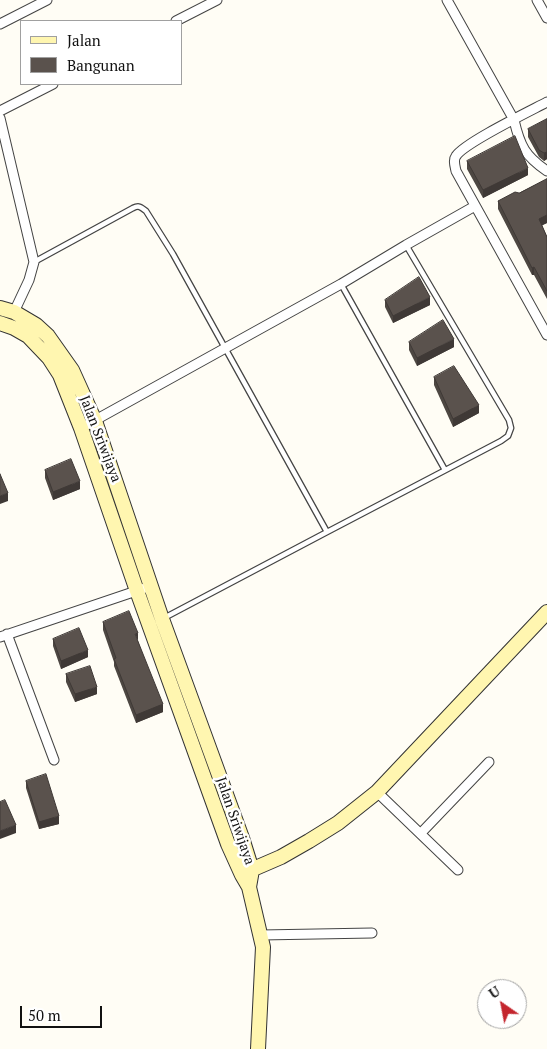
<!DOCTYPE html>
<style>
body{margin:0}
#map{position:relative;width:547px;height:1049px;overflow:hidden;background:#fffdf5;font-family:"PT Serif",serif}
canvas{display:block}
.legend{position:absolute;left:20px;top:20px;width:162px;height:65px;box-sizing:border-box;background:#fff;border:1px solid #a0a0a0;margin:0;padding:6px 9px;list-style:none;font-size:15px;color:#111}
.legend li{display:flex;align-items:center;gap:10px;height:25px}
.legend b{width:25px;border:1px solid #a0a0a0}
.north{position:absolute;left:477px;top:979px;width:50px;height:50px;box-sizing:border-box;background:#fff;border:1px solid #a0a0a0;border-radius:50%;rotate:327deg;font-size:14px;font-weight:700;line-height:20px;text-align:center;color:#111}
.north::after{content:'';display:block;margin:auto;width:18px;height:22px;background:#c4262e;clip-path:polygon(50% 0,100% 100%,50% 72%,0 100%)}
.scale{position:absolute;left:20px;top:1006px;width:82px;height:22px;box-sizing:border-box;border:2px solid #111;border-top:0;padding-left:6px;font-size:15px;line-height:18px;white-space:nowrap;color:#111;-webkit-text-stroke:4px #fff;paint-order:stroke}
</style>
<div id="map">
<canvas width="547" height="1049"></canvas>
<ul class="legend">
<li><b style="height:6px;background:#fff6b0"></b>Jalan</li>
<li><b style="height:14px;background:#5a524d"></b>Bangunan</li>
</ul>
<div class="north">U</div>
<div class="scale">50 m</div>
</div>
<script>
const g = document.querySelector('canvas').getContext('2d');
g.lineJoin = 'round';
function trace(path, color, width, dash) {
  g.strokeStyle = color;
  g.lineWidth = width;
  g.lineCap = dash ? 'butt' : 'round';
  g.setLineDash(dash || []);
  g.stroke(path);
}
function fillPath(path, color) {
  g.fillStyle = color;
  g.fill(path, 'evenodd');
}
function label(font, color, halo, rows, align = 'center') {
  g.font = font + ' "PT Serif",serif';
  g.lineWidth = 5;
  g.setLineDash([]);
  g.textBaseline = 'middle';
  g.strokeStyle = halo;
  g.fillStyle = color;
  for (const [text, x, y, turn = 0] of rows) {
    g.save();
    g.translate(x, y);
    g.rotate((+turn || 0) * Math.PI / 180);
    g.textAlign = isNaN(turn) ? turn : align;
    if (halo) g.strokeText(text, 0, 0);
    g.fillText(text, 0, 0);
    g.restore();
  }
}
const service = new Path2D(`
 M34,262l99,-54c6,-3 8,-1 13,3l27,43 154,278 -163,86
 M341,284l104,186
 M327,532l174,-91 7,-5 3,-8 -2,-8 -103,-175`);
const minor = new Path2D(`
 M447,0l67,120c6,26 11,36 33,51
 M537,0l10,18
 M176,21l41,-21
 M0,24l47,-24
 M547,102c-17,9 -83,41 -91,54 -3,4 -1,10 0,15l91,164
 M0,111l53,-27
 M0,118l34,144 -5,18 -15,32
 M81,428l260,-144 65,-39 69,-39
 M7,634l47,126
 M0,637l151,-51
 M377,792l81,78
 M421,833l68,-71
 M261,935l111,-2`);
const secondary = new Path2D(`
 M0,308l14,4 22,13 12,11 24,34 23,51 67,198 80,219 10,32 -3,17 14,60 -5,102
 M0,323l14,5 14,8 21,22 11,17 21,53 56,163 91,253 14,31 7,12
 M244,873l37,-16 28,-16 29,-18 39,-31 170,-180`);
const wall = new Path2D(`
 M547,119v40l-3,2 -5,-4 -11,-20v-8z
 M467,161l61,14 -45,23 -16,-29z
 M547,179v44l-5,2 5,12v62l-13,-24h-2l-34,-66v-8l21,-8z
 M385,300l45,5 -37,18 -8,-16z
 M409,342l45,5 -37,19 -8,-16z
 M434,377l45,36 -26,14 -19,-42z
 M45,470l35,19 -27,11 -8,-22z
 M103,622l35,19 25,71 -27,11 -22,-57v-4l-11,-32z
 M53,639l35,18 -27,12 -8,-23z
 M66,674l31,20 -22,8 -9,-20z
 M26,781l33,43 -20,5 -13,-41z`);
const shadedWall = new Path2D(`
 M547,152v7l-3,2v-8z
 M528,168v7l-45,23v-8z
 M547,215v8l-8,4v-8z
 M534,267v8h-2v-7z
 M430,297v8l-37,18v-7z
 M454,339v8l-37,19v-8z
 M479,405v8l-26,14v-8z
 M80,481v8l-27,11v-8z
 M8,493v8l-8,3v-8z
 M138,633v8l-3,-7z
 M88,650v7l-27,12v-8z
 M97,687v7l-22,8v-8z
 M163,704v8l-27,11v-8z
 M59,816v8l-20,5v-7z
 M16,825v8l-16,6v-8z`);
const building = new Path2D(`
 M547,119v33l-3,1 -5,-3 -11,-21z
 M515,136l13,32 -45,22 -16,-29z
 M547,179v36l-8,4 8,18v54l-13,-24 -2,1 -34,-67 17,-9 4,1z
 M419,277l11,20 -37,19 -8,-16z
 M443,320l11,19 -37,19 -8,-16z
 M454,366l25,39 -26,14 -19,-42z
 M71,459l9,22 -27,11 -8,-22z
 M0,474l8,19 -8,3z
 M129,611l9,22 -3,1 28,70 -27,11 -22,-56 2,-1 -13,-36z
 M79,628l9,22 -27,11 -8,-22z
 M90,666l7,21 -22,7 -9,-20z
 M46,774l13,42 -20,6 -13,-41z
 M5,800l11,25 -16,6v-29z`);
const streetNames = [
 ["Jalan Sriwijaya",100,439,69],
 ["Jalan Sriwijaya",235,821,71]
];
trace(service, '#444', 7);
trace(minor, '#444', 11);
trace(secondary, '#333', 16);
trace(service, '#fff', 4.5);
trace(minor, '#fff', 9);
trace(secondary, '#fff6b0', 14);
fillPath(wall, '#4d4742');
fillPath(shadedWall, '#3f3936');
fillPath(building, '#5a524d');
trace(building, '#3f3936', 1);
label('14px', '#111', '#fff', streetNames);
</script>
